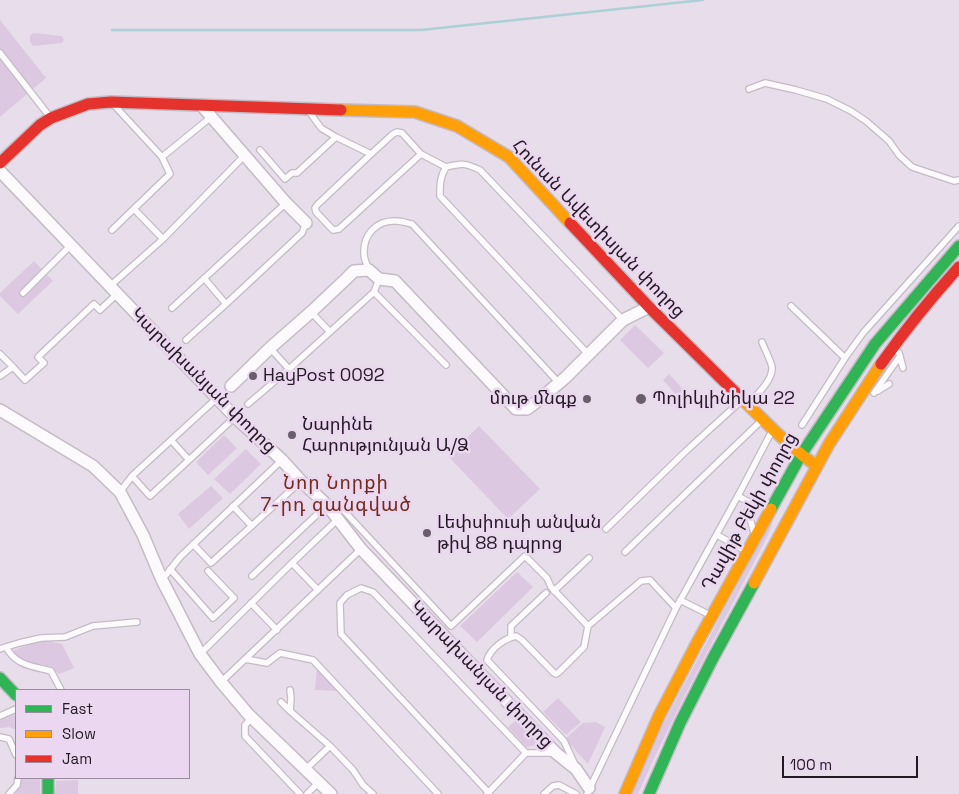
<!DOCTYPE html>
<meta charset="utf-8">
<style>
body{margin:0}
#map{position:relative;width:959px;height:794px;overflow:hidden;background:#e8ddea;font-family:"Space Grotesk",sans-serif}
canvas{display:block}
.legend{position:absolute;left:15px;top:689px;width:175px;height:90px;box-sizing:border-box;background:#ecd7f0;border:1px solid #9b8b9e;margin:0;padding:6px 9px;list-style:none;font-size:15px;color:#221a23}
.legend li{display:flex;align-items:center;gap:10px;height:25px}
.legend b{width:25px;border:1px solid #9b8b9e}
.scale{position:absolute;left:782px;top:756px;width:136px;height:22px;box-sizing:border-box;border:2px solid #221a23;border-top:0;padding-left:6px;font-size:15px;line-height:18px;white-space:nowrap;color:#221a23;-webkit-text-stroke:4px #ecd7f0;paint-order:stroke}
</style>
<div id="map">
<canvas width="959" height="794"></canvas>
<ul class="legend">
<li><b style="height:6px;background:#30b455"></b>Fast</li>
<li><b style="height:6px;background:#ff9f0a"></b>Slow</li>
<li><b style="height:6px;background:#e5322d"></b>Jam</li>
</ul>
<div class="scale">100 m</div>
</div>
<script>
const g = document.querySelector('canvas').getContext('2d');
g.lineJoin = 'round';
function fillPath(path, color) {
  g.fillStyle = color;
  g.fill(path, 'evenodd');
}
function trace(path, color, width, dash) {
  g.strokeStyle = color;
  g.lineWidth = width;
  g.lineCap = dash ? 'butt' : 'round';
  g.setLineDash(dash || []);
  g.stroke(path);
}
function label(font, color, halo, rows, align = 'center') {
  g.font = font + ' "Space Grotesk","Noto Sans Armenian",sans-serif';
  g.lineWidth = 5;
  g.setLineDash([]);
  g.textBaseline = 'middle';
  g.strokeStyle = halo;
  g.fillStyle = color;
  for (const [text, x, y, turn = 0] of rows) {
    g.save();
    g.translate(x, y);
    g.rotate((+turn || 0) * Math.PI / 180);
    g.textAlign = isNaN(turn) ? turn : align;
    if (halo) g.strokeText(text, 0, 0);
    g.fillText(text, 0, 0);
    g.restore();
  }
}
const green = new Path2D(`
 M0,20l46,58 -46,39z
 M33,33l29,3 2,4 -2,3 -29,3 -3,-4v-6z
 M34,261l19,20 -35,33 -18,-18v-3z
 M635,325l29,28 -16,15 -28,-28z
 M669,374l23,25 -7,6 -22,-25z
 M479,426l61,63 -32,30 -60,-63z
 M224,435l13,13 -29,27 -12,-13z
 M246,449l15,15 -31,30 -16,-15z
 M211,486l12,12 -34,31 -11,-15z
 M775,514l-6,19c-44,87 -92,172 -131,261h-8l31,-66z
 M517,572l16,15 -56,55 -17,-16z
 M42,640l20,4 12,24 -15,6 -7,-6 -24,-4 -16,-10 2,-4z
 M317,668l21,23 -23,-1z
 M558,698l23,24 -15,13 -23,-23z
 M16,714v16l-7,-3 -9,1v-8z
 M518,719l23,25 -15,3 -18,-20z
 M596,722l9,5 -17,37 -23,-25 18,-16z
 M21,778h19v16h-24z
 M78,780v14h-23l1,-13z`);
const stream = new Path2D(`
 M112,30h309l282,-30`);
const lane = new Path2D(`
 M0,53l50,64
 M749,89l16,-6 31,7 31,9 24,12 15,10 23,20 10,14 13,12 42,14 5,-1
 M308,110l13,18 15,9 35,17 -54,51 -2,3 1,4 17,18 6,-1 82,-75 -19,-21 -5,-1 -4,2 -22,20
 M260,150l25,29 7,-6h5l39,-36
 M421,154l25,13
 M162,157l49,-40
 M134,209l29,30
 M112,230l58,-56 -8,-17 -48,-52
 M369,270c-2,-5 -5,-11 -5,-16 -1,-19 12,-34 32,-33 5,0 11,2 16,3l147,159
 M204,278l22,26 76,-71 4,-10
 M379,279l-5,13 72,73
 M110,286l53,-47 82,-84
 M23,293l48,-48
 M791,306l54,52
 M172,308l114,-105
 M311,312l19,20
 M186,340l40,-36
 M899,353l4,15
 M0,354l13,13 -13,9
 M588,354l-148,-158c0,-12 0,-19 6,-29 17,-4 19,-4 34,3l143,150
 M13,367l12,13 19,-17 -6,-6 56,-53 6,6 17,-16
 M289,369l85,-77
 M878,391l11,-7
 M874,393l26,-37
 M749,403c8,-8 24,-23 23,-36 -1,-6 -8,-19 -10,-25
 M248,404l41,-35 -19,-21
 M802,425l43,-67 18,-25 96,-107
 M171,440l18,20 46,-43
 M132,476l18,20 39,-36
 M120,492l12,-16 85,-78
 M738,496l16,9 16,-2
 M751,504l-5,9 3,2 5,18
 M233,506l19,20
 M345,512l106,114 74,-70 22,22 4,9 37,39
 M606,529l80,-78 56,-51
 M717,535l29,16
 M193,544l18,19 90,-82
 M625,552l138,-133
 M292,563l26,27
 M170,569l43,49 21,-20 -26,-27
 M252,576l75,-71
 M162,580l18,-23 102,-97
 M554,591l35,-33
 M680,600l30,15
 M251,603l26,27
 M511,637v-11l35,-33
 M6,647c10,19 27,19 45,24l10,19
 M0,649l19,-6 22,-5 24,-1 28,-11 44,-4
 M200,654l92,-91 45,-43
 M245,659l22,4 13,-10 33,7 125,134
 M221,682l140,-133
 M290,690l1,8 -1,13
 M281,702l9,9 40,35 23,24 10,15 10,9
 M0,716l16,-7
 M252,718l-7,7v11l55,58
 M0,737l9,2 7,16
 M575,765l-11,-24 -77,-81c4,-12 17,-21 29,-24l6,4 32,33 2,1 3,-2 25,-25 4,-21 53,-45 9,-1 26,28
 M305,770l25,-24
 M489,793l-148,-159 -1,-31 7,-8 14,-7 12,4 153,161
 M9,794l8,-9 1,-7
 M307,794l12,-12
 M487,794l39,-41h30
 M544,794l9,-8 6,-1 17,9
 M587,794l89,-186 64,-116 32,-61`);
const street = new Path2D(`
 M202,106l84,97 20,20
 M0,171l235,246 47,43 19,21 26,24 34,44 195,204 20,16 13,19
 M231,386l39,-38 41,-36 35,-33 8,-8 15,-1 10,9 16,2 121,128h11l8,-6 30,-25 58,-58 26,-13
 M0,410l93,56 27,26 23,43 19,45 38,74 21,28 27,32 83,80`);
const fast = new Path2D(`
 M771,509l30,-54 74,-111 84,-98
 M0,678l16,17
 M48,778v16
 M649,794l31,-71 33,-65 41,-75`);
const slow = new Path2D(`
 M341,110l74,2 42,14 52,31 61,66
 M741,398c25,24 48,49 76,68
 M754,583l75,-139 52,-80
 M625,794l34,-78 38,-73 74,-134`);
const jam = new Path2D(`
 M0,163l40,-38 11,-7 37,-14 23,-2 230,8
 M570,223l79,84 92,91
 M881,364c24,-34 50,-66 78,-97`);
const markers = [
 [253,376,5,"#675e69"],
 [587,399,5,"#675e69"],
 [641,399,6,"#675e69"],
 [292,435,5,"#675e69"],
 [427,533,5,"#675e69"]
];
const streetNames = [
 ["Հունան Ավետիսյան փողոց",598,229,46],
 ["Կարախանյան փողոց",203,381,45],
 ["Դավիթ Բեկի փողոց",750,512,-61],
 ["Կարախանյան փողոց",481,675,46]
];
const poiNames = [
 ["HayPost 0092",263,376],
 ["մութ մնգք",577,399,"right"],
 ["Պոլիկլինիկա 22",652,399],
 ["Նարինե",302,425],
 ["Հարությունյան Ա/Ձ",302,446],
 ["Լեփսիուսի անվան",437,523],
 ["թիվ 88 դպրոց",437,544]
];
const neighbourhoodNames = [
 ["Նոր Նորքի",336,484],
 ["7-րդ զանգված",336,506]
];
fillPath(green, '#dcc8e0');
trace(stream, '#add0d6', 2.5);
trace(lane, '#c4bbc5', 8);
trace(street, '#c4bbc5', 14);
trace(fast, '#c4bbc5', 14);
trace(slow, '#c4bbc5', 14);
trace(jam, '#c4bbc5', 14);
trace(lane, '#fcfafc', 5.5);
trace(street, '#fcfafc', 11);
trace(fast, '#30b455', 11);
trace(slow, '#ff9f0a', 11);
trace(jam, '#e5322d', 11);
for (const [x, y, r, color] of markers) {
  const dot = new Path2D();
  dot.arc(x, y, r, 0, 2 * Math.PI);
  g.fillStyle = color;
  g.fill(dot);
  trace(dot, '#ecd7f0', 2);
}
label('18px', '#221a23', '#ecd7f0', streetNames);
label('18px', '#221a23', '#ecd7f0', poiNames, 'left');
g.letterSpacing = '1px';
label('19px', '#702c1c', '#ecd7f0', neighbourhoodNames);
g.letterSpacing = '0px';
</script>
